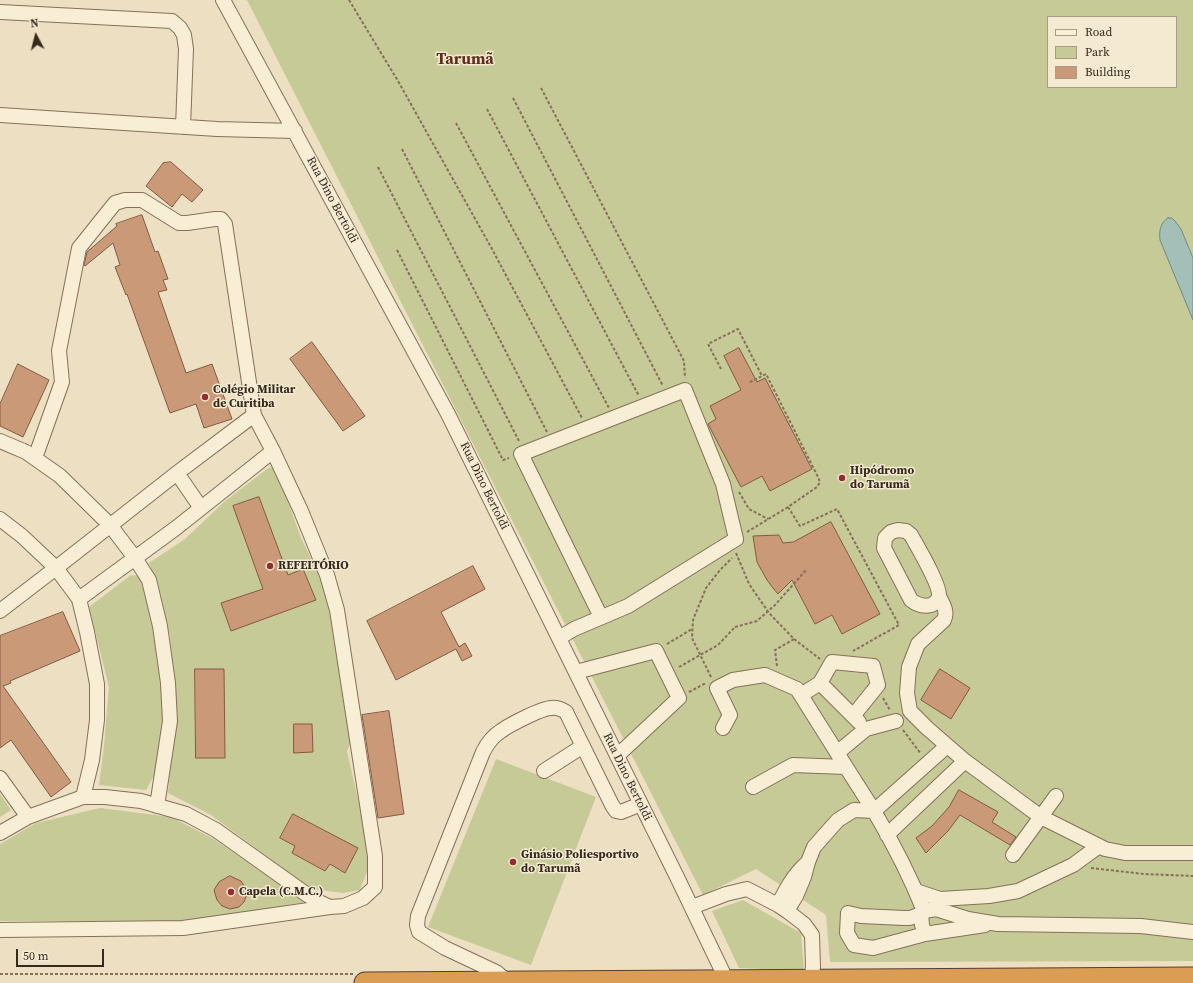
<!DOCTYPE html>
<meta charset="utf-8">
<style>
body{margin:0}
#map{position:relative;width:1193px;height:983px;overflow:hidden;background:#eddfc2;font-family:"Source Serif 4",serif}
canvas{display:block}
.legend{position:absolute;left:1047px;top:16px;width:130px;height:72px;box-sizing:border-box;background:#f4ead1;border:1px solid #a89d89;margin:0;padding:5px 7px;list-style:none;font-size:12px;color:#36291d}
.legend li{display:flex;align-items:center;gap:8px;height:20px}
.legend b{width:20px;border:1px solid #a89d89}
.north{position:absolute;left:16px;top:16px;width:40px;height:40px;-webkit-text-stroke:3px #f4ead1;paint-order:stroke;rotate:353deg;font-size:11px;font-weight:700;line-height:16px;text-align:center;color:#36291d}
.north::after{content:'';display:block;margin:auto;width:14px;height:18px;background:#36291d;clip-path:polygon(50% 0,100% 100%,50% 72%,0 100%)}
.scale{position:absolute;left:16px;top:949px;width:88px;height:18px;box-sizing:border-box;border:2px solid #36291d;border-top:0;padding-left:5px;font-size:12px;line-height:14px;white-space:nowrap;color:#36291d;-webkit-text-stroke:3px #f4ead1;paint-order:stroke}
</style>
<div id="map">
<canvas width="1193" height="983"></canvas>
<ul class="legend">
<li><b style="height:5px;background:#f8edd5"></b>Road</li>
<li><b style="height:11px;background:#c5ca96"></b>Park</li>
<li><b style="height:11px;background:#ca9978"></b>Building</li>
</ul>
<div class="north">N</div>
<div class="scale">50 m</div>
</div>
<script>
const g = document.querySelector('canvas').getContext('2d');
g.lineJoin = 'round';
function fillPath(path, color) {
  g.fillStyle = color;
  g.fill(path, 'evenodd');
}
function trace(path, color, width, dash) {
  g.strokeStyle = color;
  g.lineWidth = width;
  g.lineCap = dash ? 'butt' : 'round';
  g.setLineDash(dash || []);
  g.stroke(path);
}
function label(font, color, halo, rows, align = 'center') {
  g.font = font + ' "Source Serif 4",serif';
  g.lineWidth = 3;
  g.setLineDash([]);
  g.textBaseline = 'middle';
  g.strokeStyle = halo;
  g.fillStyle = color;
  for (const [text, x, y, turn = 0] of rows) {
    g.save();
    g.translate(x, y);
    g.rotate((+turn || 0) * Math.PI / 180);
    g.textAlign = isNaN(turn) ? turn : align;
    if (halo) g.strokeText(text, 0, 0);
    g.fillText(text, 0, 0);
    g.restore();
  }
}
const green = new Path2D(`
 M247,0h946v961l-363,1 -4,-47 -70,-46 -53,26zM1048,17h128v70h-128z
 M275,466l26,72 24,48 21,120 4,38 -3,7 17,75 4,43 -8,21 -17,3 -32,-4 -100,-74 -43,-22 8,-87 -6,-70 -10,-43 -11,-30 36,-24 39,-37 43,-33z
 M131,575l10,1 15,52 8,78 -7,64 -11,20 -47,-5 5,-39 5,-59 -20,-80z
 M496,759l100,38 -65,168 -103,-38z
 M0,794l11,16 -11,7z
 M100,808l71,9 41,21 94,64 -115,19h-191v-77l36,-21z
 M743,900l58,33 3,38 -65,-3 -27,-57z`);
const water = new Path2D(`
 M1168,218h4l3,3 6,8 12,29v62l-33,-80c-1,-9 0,-17 8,-22z`);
const building = new Path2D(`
 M171,162l32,28 -11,12 -10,-8 -10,13 -26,-21 17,-23z
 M142,215l13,37 3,-1 10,28 -5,1 4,10 -9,2 28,81 26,-9 20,55 -28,9 -8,-24 -26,9 -43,-119 -1,1 -11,-28 5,-2 -7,-22 -28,23 -1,-1 3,-13 30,-26 -1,-2z
 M312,342l53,74 -22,15 -53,-72z
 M739,348l18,34 8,-4 47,91 -42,22 -8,-15 -21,11 -33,-63 8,-5 -6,-13 31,-16 -17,-34z
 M18,364l31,16 -26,57 -23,-11v-22z
 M259,497l29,78 15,-6 13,31 -85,31 -10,-28 42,-14 -30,-83z
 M831,522l49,92 -38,20 -10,-19 -17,9 -23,-44 -14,14 -5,-6 -6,-8 -10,-18 -4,-26 26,-1 4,8 10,-1z
 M473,566l12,23 -44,23 18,35 6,-4 7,13 -10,5 -6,-12 -60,31 -29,-59z
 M63,612l17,39 -70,30 1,2 -8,3 68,96 -20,15 -40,-57 -11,8v-112z
 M195,669h29l1,89h-29z
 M940,669l30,19 -19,31 -30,-19z
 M389,711l15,103 -26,4 -16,-103z
 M294,724h18l1,28 -19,1z
 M959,790l39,22 -6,10 24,15 -6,8 -50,-30 -12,16 -22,22 -10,-15 16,-12 17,-19z
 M293,814l65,34 -13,25 -15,-9 -5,7 -33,-18 3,-7 -15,-8z
 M230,876l11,5 6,9v4l-3,8 -5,5 -9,2 -8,-3 -5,-6 -3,-10 5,-8z`);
const path = new Path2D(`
 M349,0l49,81 94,168 90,169
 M541,88l143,273 1,17
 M513,98l150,288
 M487,109l152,287
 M456,123l153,285
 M402,149l145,283
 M378,167l141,274
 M397,250l106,210 6,-2
 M721,369l-13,-25 30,-15 24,47
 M739,492l10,17 19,10
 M788,507l12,19 37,-17 62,116 -46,26
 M747,532l41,-25 29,-20 3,-5 -2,-5 -52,-103 -18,9
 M736,553l13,31 20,29 25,26 26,20
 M667,644l25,-15
 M777,666l-2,-16 19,-11
 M679,667l39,-22 17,-18
 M711,677l-19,-39 1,-18 13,-32 14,-18 12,-12
 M689,692l17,-9
 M883,698l7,12
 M903,730l18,24
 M1091,868l53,6 49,2
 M0,974h353`);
const minor = new Path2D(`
 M223,0l225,414 229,463 50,104
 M0,12l172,9 8,7 4,7 2,14 -3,78
 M0,115l217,14 78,2
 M0,441l26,11 34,24 50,49 25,33 14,22 11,46 8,57 2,38 -13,85
 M177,473l24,35
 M0,519l22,17 34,32 -56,43
 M898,530l8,1 5,4c6,11 30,51 28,62 -1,3 -5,7 -8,8 -8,2 -15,-1 -20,-5l-27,-52 1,-10 6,-6z
 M939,596c4,9 9,15 5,24l-26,24 -9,23 -2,26 3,18 17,17 38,33
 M79,599l97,-71 97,-77
 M559,638l15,-9 54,-23 108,-67 -13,-55 -38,-94 -164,64 77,157
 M576,672l80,-21 23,47 -62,58
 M820,683l39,39
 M801,695l19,-12 12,-21 41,4 5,19 -25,31
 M723,728l7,-13 -13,-27 16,-8 32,-5 32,14 49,78
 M837,753l29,-24 30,-8
 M544,771l39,-25
 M0,778l28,39
 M753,787l40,-22 53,2 28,44 73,-65
 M83,797l9,-37 5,-40v-36l-10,-52 -8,-33 -23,-31 121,-95 77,-58
 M0,833l28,-16 55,-20h22l36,4 45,13 30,16 90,64 11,7 13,6 14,-1 19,-8 12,-11v-31l-38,-246 -10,-35 -26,-64 -28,-60 -19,-36 -29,-191 -4,-5h-6l-28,4h-8l-37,-23h-17l-10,3 -36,45 -20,103 3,31 -27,76
 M887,835l78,-74 76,56 64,32 20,4h68
 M1013,855l43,-59
 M916,891l24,8 49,-3 29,-5 55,-26 26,-19
 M778,905c8,-16 15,-29 28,-41
 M692,907l34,-13 21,-5 31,16 9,6 17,13 8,11 1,32 -2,13
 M787,911l9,-15 8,-19 4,-15 6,-15 15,-17 9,-10 16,-10 20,1c19,32 36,65 50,100
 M921,914l-11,4h-6l-43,-2 -13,-3 -1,20 7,12 19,3 52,-14 60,-9
 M0,930l183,-2 147,-21
 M925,934l-3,-9 -1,-11 3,-3 12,-2 32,10 30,5 143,2 52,6
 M508,982l-12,-10 -51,-24 -26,-16 -2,-7 1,-9 65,-164c4,-8 10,-16 18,-21 8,-6 41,-23 50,-23 6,-1 10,1 15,4l46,93 4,6 5,1 20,-8`);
const highway = new Path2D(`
 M365,983l828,-5`);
const pathBridge = new Path2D(`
 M735,627l22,-6 18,-16 32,-36`);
const markers = [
 [205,397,4,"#942b2e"],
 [842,478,4,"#942b2e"],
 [270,566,4,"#942b2e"],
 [513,862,4,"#942b2e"],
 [231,892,4,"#942b2e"]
];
const streetNames = [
 ["Rua Dino Bertoldi",332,200,62],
 ["Rua Dino Bertoldi",484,486,64],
 ["Rua Dino Bertoldi",627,777,64]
];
const poiNames = [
 ["Colégio Militar",213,390],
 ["de Curitiba",213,404],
 ["Hipódromo",850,471],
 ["do Tarumã",850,485],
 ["REFEITÓRIO",278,566],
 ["Ginásio Poliesportivo",521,855],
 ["do Tarumã",521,869],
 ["Capela (C.M.C.)",239,892]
];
const districtNames = [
 ["Tarumã",465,60]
];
fillPath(green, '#c5ca96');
fillPath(water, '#a4bfb7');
trace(water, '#6b8d84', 1);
fillPath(building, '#ca9978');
trace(building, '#855a40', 1);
trace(minor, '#86705a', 16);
trace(highway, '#543f2e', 23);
trace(path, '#86705a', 2, [3, 2]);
trace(minor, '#f8edd5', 14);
trace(highway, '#db9d54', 21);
trace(pathBridge, '#86705a', 2, [3, 2]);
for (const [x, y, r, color] of markers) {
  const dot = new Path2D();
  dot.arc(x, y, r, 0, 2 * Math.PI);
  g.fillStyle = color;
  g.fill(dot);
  trace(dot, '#f4ead1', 1.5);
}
label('12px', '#36291d', '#f4ead1', streetNames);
label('bold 12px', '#36291d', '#f4ead1', poiNames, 'left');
label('bold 16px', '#622b1e', '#f4ead1', districtNames);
</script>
